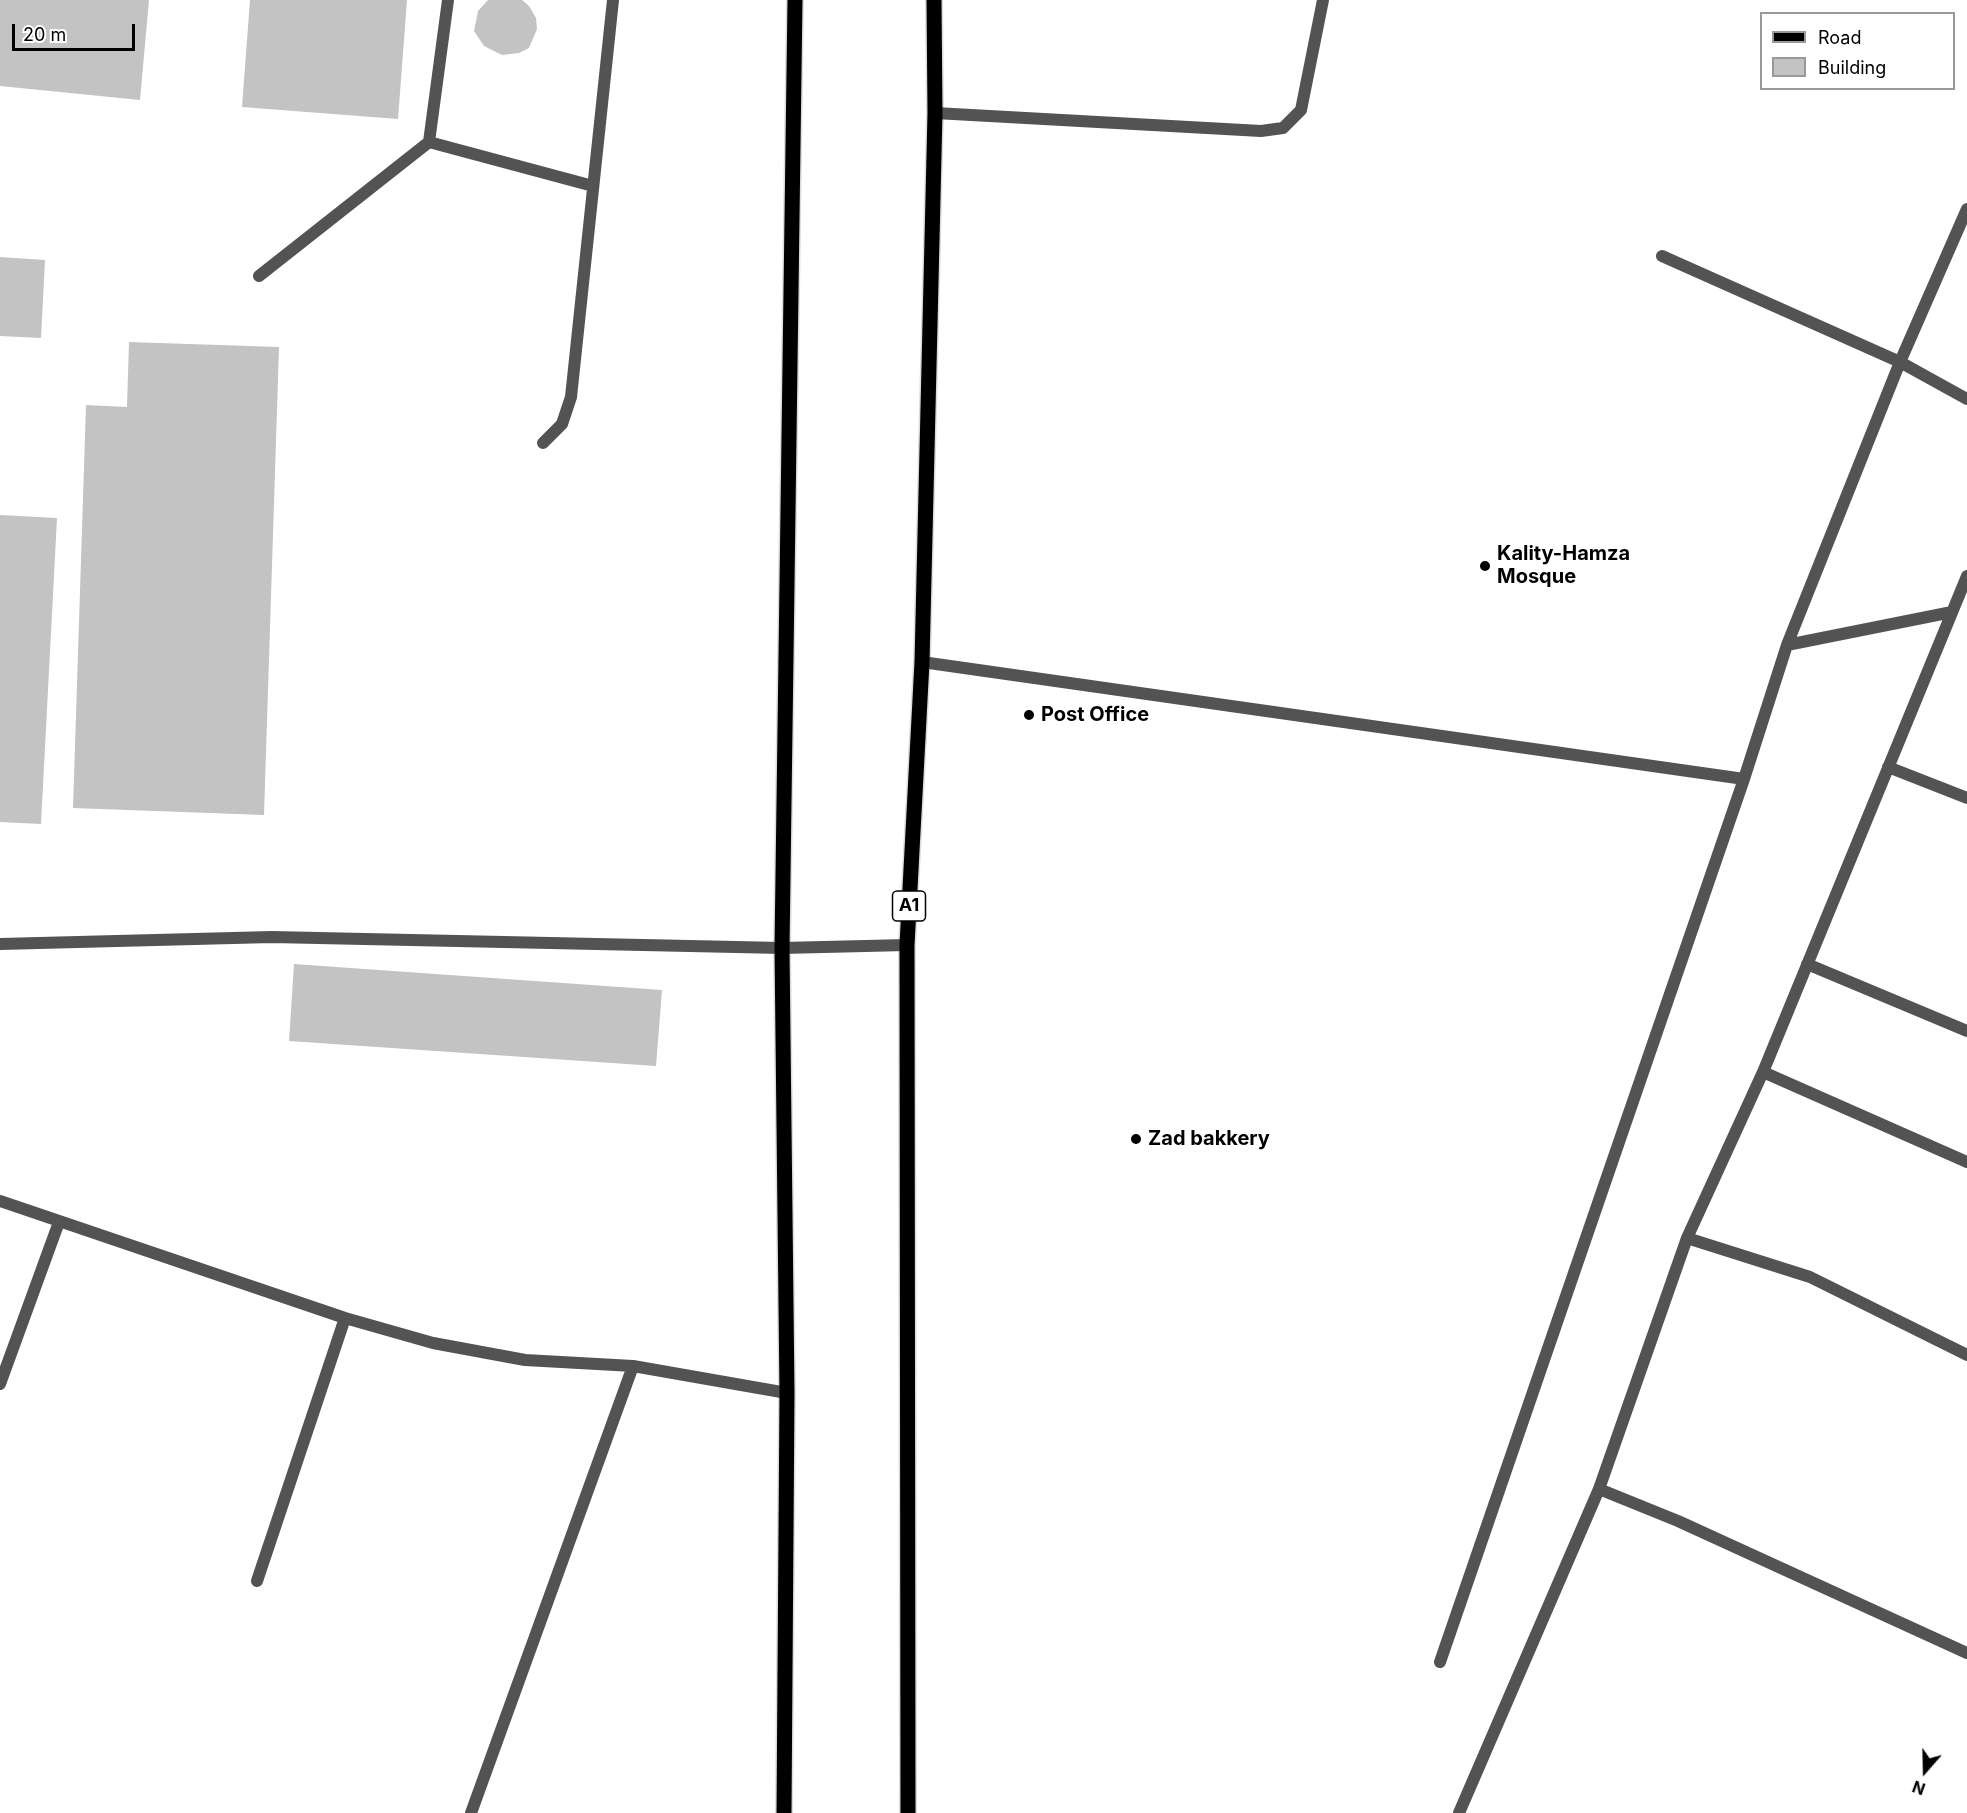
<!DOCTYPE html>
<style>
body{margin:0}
#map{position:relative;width:1967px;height:1813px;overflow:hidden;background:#fff;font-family:Inter,sans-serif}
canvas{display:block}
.legend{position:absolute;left:1760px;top:12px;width:195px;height:78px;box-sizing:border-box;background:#fff;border:2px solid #999;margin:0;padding:8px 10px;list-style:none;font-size:18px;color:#000}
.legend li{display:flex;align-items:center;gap:12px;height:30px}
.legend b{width:30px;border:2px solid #999}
.north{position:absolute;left:1895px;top:1741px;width:60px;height:60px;-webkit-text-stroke:4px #fff;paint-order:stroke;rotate:200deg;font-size:16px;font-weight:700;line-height:24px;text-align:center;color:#000}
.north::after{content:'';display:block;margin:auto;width:21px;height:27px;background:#000;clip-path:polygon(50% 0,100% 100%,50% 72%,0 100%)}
.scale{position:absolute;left:12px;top:24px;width:123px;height:27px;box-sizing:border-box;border:3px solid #000;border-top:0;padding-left:8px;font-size:18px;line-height:21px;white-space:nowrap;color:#000;-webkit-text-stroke:4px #fff;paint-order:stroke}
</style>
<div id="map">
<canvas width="1967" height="1813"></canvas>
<ul class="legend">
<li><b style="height:8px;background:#000"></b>Road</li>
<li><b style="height:16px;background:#c3c3c3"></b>Building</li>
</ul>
<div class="north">N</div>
<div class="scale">20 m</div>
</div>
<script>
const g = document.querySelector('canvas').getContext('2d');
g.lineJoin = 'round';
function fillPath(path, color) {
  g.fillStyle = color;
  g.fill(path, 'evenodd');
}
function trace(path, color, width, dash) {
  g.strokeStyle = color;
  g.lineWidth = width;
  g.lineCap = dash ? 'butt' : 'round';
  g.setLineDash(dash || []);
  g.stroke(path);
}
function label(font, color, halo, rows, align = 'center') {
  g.font = font + ' Inter,sans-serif';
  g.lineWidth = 5;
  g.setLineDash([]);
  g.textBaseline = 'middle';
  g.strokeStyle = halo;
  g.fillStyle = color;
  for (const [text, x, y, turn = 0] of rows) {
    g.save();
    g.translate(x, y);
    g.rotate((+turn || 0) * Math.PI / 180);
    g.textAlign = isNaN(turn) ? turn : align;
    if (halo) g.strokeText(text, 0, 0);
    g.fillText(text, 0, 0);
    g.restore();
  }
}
const building = new Path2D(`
 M0,0h149l-9,100 -140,-14z
 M250,0h157l-9,119 -156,-12z
 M488,0h34l7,6 7,12 1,11 -8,19 -10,5 -17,2 -18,-9 -10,-15 4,-20z
 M0,257l45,3 -4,78 -41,-2z
 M129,342l150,5 -15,468 -191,-7 13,-403 41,2z
 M0,515l57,3 -16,306 -41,-2z
 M294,964l368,26 -6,76 -367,-25z`);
const lane = new Path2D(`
 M429,142l164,44
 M259,276l170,-134 19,-142
 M543,443l19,-19 9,-27 42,-397
 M0,1201l345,117 88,25 92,17 108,6 154,27
 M0,1384l59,-162
 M257,1581l88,-263
 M471,1813l162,-447`);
const street = new Path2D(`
 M935,113l326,18 22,-3 18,-18 22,-110
 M1662,256l238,106 67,37
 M1787,645l165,-33
 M922,662l822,117
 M1888,767l79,31
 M0,944l272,-7 510,11 125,-3
 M1807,964l160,67
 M1763,1072l204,90
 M1687,1238l123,39 157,78
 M1599,1489l79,32 289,132
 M1440,1662l304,-883 43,-134 113,-283 67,-153
 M1459,1813l140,-324 88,-251 76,-166 204,-496`);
const primary = new Path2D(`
 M784,1813l3,-420 -5,-445 13,-948
 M908,1813l-1,-868 15,-283 13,-549 -1,-113`);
const markers = [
 [1485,566,6,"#000"],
 [1029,715,6,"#000"],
 [1136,1139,6,"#000"]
];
const shields = [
 [909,906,33]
];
const shieldNames = [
 ["A1",909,906]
];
const poiNames = [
 ["Kality-Hamza",1497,554],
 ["Mosque",1497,577],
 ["Post Office",1041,715],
 ["Zad bakkery",1148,1139]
];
fillPath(building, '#c3c3c3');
trace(primary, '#dbdbdb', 18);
trace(lane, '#535353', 12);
trace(street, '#535353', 12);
trace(primary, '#000', 15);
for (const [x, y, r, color] of markers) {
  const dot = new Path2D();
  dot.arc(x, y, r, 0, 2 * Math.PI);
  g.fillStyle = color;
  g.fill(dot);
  trace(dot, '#fff', 2);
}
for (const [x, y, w] of shields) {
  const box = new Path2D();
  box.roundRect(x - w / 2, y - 15, w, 30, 4.5);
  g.fillStyle = '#fff';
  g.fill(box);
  trace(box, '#000', 1.5);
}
label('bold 18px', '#000', null, shieldNames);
label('bold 20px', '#000', '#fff', poiNames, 'left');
</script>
